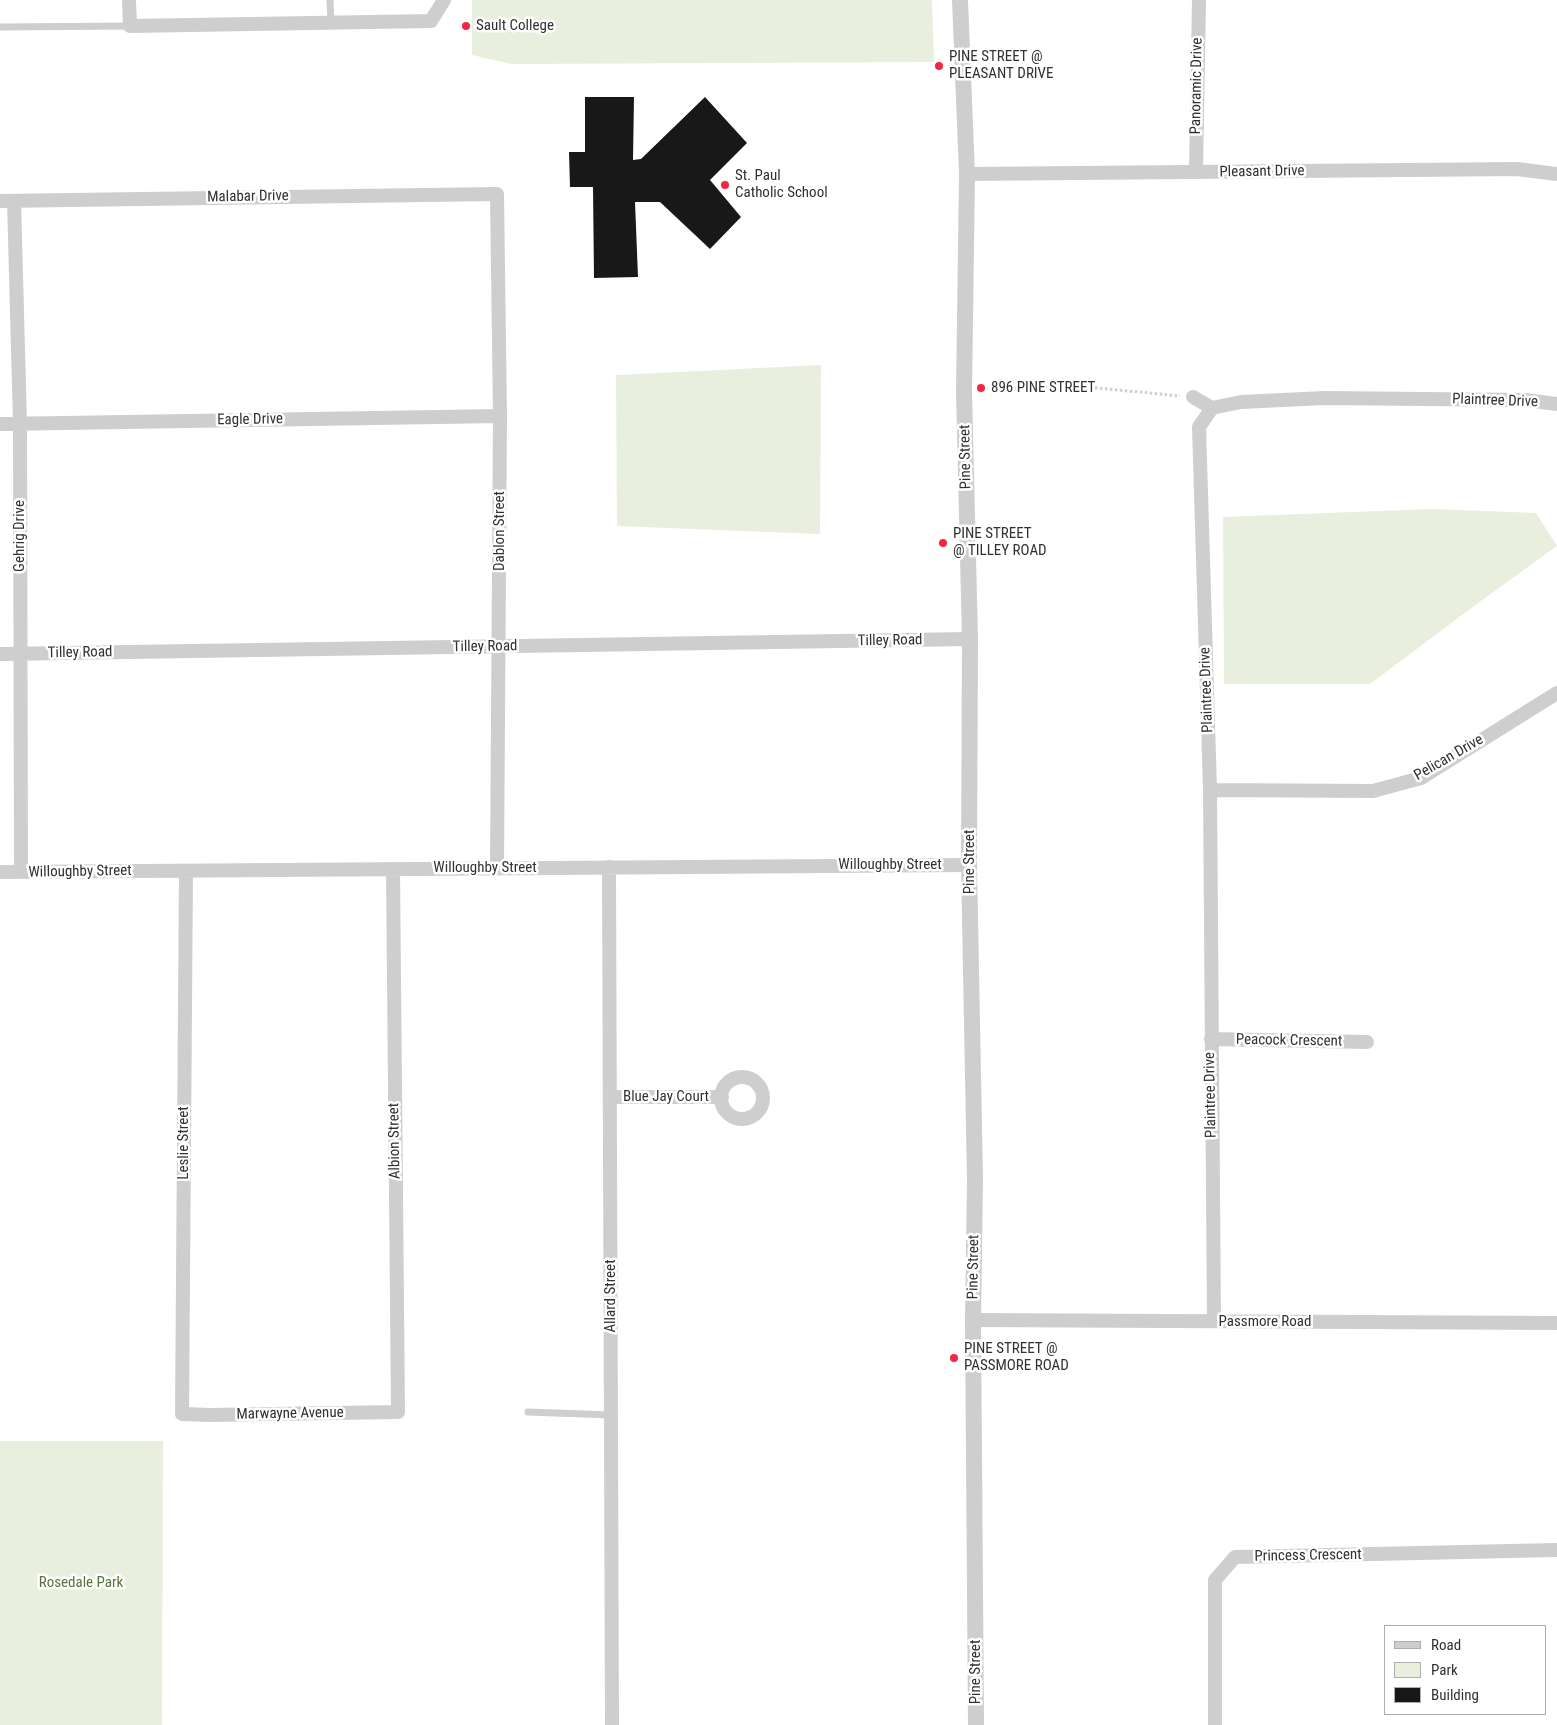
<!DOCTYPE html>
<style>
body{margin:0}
#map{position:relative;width:1557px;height:1725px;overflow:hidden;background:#fff;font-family:"Roboto Condensed",sans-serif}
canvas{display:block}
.legend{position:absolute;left:1384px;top:1625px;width:162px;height:90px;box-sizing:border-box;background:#fff;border:1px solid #adadad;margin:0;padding:6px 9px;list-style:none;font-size:15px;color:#313131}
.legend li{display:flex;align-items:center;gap:10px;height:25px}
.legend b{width:25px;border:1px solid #adadad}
</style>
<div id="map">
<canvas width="1557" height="1725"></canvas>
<ul class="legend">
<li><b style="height:6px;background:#cecece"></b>Road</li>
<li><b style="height:14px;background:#e8efde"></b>Park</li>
<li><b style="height:14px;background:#181818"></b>Building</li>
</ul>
</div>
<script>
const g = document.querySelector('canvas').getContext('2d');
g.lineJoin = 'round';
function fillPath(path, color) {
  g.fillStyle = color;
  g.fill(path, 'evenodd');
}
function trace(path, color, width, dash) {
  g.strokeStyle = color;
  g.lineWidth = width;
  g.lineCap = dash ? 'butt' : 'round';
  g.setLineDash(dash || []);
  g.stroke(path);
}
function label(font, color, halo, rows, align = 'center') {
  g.font = font + ' "Roboto Condensed",sans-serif';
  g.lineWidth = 5;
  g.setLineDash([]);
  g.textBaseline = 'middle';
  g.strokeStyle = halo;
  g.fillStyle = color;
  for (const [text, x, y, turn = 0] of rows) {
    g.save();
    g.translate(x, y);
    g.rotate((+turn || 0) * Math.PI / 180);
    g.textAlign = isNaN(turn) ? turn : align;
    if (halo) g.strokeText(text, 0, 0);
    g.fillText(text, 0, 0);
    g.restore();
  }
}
const green = new Path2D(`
 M472,0h460l2,62 -423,2 -39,-9z
 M821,365l-1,169 -203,-8 -1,-151z
 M1432,509l104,4 21,33 -83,60 -104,78h-146l-1,-167z
 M163,1441l-1,284h-162v-284z`);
const building = new Path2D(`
 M585,97h49l-1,63 8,-1 64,-62 42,46 -37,37 31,37 -31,32 -50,-47h-25l3,75 -44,1 -1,-91h-23l-1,-35h16z`);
const path = new Path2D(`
 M980,388l107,-1 93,9`);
const service = new Path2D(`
 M330,0l1,23
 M0,27l130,-1
 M528,1412l83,3`);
const minor = new Path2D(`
 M129,0l1,26 301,-5 13,-21
 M1196,172l3,-172
 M967,174l550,-5 40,5
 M0,201l497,-7 3,222 -3,452
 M14,201l6,222 1,449
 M1193,397l19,11
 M0,424l500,-8
 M0,654l970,-15
 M1210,790l163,1 48,-13 136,-85
 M609,867l3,858
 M186,871l-4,543 28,1 188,-3 -5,-543
 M0,872l969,-7
 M1211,1039l156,3
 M721 1098a21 21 0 1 1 42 0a21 21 0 1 1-42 0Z
 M610,1097h112
 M973,1320l584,3
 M1214,1321l-4,-531 -11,-363 13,-19 29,-6 83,-4 202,2 31,4
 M1215,1725v-145l20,-23 322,-7`);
const tertiary = new Path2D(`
 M960,0l7,174 -3,218 6,247 -1,226 6,315 -2,140 3,405`);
const markers = [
 [466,26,5,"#f52640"],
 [939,66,5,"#f52640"],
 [725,185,5,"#f52640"],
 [981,388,5,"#f52640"],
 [943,543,5,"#f52640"],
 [954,1358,5,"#f52640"]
];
const poiNames = [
 ["Sault College",476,26],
 ["PINE STREET @",949,57],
 ["PLEASANT DRIVE",949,74],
 ["St. Paul",735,176],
 ["Catholic School",735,193],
 ["896 PINE STREET",991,388],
 ["PINE STREET",953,534],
 ["@ TILLEY ROAD",953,551],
 ["PINE STREET @",964,1349],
 ["PASSMORE ROAD",964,1366]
];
const streetNames = [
 ["Panoramic Drive",1197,86,-89],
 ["Pleasant Drive",1262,172,-1],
 ["Malabar Drive",248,197,-1],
 ["Plaintree Drive",1495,401,2],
 ["Eagle Drive",250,420,-1],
 ["Pine Street",966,457,-91],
 ["Dablon Street",500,531,-90],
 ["Gehrig Drive",20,536,-90],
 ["Tilley Road",890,641,-1],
 ["Tilley Road",485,647,-1],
 ["Tilley Road",80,653,-1],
 ["Plaintree Drive",1207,690,-92],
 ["Pelican Drive",1449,758,-30],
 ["Pine Street",970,862,-90],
 ["Willoughby Street",890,865],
 ["Willoughby Street",485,868],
 ["Willoughby Street",80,872,-1],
 ["Peacock Crescent",1289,1041,1],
 ["Plaintree Drive",1211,1095,-91],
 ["Blue Jay Court",666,1097],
 ["Albion Street",395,1141,-91],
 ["Leslie Street",184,1143,-90],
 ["Pine Street",974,1267,-89],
 ["Allard Street",611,1296,-90],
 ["Passmore Road",1265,1322],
 ["Marwayne Avenue",290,1414,-1],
 ["Princess Crescent",1308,1556,-1],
 ["Pine Street",976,1672,-90]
];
const parkNames = [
 ["Rosedale Park",81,1583]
];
fillPath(green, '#e8efde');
fillPath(building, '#181818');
trace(path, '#cecece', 3, [2.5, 2.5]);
trace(service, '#cecece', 7);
trace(minor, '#cecece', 14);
trace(tertiary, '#cecece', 16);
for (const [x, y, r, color] of markers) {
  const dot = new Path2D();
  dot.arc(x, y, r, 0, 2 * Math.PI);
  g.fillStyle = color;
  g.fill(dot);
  trace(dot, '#fff', 2);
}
label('15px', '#313131', '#fff', poiNames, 'left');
label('15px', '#313131', '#fff', streetNames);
label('15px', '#57723a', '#fff', parkNames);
</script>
